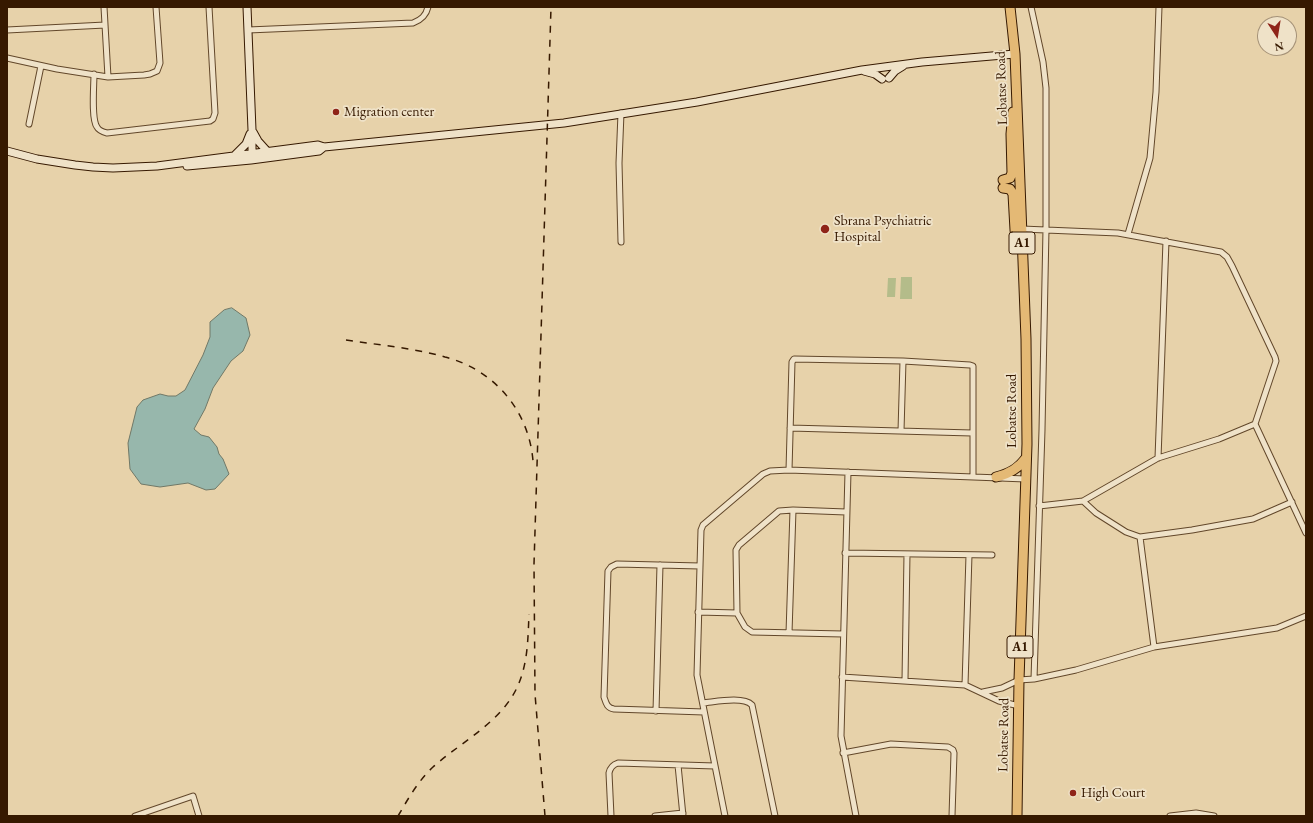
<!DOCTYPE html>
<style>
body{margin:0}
#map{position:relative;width:1313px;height:823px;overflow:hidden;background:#e7d2aa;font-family:"EB Garamond",serif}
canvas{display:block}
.frame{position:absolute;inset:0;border:8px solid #361900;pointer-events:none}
.north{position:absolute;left:1257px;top:16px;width:40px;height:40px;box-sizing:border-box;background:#efe2c8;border:1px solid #a59278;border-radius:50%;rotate:168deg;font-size:11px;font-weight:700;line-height:16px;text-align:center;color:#361900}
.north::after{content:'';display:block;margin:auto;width:14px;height:18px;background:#8f2418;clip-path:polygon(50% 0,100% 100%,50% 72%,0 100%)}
</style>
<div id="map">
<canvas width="1313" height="823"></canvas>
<div class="frame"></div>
<div class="north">N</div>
</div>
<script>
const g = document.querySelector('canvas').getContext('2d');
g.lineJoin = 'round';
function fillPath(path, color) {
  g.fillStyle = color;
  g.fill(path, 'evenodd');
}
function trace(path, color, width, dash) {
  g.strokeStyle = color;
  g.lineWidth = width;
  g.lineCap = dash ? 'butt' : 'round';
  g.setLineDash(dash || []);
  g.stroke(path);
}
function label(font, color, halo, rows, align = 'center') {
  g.font = font + ' "EB Garamond",serif';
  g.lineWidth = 3.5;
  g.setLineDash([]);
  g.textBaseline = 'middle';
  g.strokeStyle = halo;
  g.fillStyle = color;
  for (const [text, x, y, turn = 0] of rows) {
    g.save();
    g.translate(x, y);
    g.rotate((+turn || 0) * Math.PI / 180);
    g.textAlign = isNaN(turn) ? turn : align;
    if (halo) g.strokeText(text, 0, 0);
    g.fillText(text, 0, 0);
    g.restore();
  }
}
const green = new Path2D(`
 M901,277h11v22h-12z
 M888,278h8l-1,19h-8z`);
const water = new Path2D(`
 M232,308l14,10 4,17 -7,16 -12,10 -18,27 -8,21 -11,20 7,6 8,2 8,10 2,7 4,5 6,15 -14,15 -9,1 -18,-7 -28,4 -19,-3 -11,-15 -2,-26 9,-36 6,-7 17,-6 8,2h8l9,-6 18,-35 7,-18v-15l14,-12z`);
const street = new Path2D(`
 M104,7l4,70
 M1031,7l12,55 3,26v141l-4,201 -8,249
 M7,30l98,-5
 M248,30l165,-7c8,-3 13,-7 15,-16
 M7,58l50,11 51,8 36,-2 6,-1 7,-3 3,-8 -4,-56
 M94,74c0,11 -3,45 3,53 2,4 6,5 10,6l103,-12 3,-2 2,-6 -6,-106
 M29,124l12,-58
 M1022,229l96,4 103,19 6,5 5,9 43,91 1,4 -21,63 -36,15 -61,19 -75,43 -44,5
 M1128,234l22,-76 6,-66 3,-85
 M621,242l-2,-79 2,-50
 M1255,424l51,109
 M790,428l182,5
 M901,431l2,-70
 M1158,458l8,-217
 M789,470l3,-108 2,-3 109,2 67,4 3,1v110
 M848,472l-7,264 15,80
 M1083,501l13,12 30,19 14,5 52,-7 61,-11 39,-17
 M1140,537l14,110
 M845,553l147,2
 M700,566l-83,-2 -6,3 -3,4 -4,126c2,6 3,11 10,12l90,3
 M698,612l39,1
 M789,633l4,-123
 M843,634l-91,-2 -7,-5 -8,-14 -1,-63 3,-5 40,-34 14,-1 53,2
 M842,677l123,8 34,16 20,5
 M905,680l2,-126
 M965,685l4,-130
 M983,692l19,-4 17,-8 15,-1 42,-9 78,-23 123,-19 29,-12
 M703,703c12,-1 40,-7 49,2l23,111
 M656,711l4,-146
 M843,753l48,-9 57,3 5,3 1,3 -2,63
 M678,765l5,51
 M135,816l58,-20 6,20
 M611,816l-2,-43c1,-5 3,-8 9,-10l97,3
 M655,816l28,-3
 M725,816l-28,-141 4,-145 2,-5 60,-51 7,-3 19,-1 237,9
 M1170,816l26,-3 18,3`);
const secondary = new Path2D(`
 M247,7l5,123v27
 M864,71l11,3 7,5
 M889,78l6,-7 8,-5
 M253,132l5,9 9,10
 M7,151l30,8 38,6 18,2 20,1 44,-2 161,-21 6,2 240,-24 133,-21 165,-32 60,-8 93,-8
 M235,155l11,-11 4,-10
 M187,166l64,-6 68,-9 5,-4`);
const highway = new Path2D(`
 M1010,7l5,47 11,285 1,105 -8,236 -2,136
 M1003,180l7,-2 2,-5 -1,-39 2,-22
 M1003,188l7,1 3,5 2,36 3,18
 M996,477c13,-3 22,-8 30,-19`);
const rail = new Path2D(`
 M346,340c33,5 67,8 99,17 48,12 84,53 88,104
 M398,816c10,-17 20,-35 35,-49 29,-26 71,-46 86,-84 9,-22 9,-46 10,-69
 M545,816l-10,-122 -1,-130 17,-557`);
const markers = [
 [336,112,4,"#8f2418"],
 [825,229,5,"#8f2418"],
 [1073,793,4,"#8f2418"]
];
const shields = [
 [1022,243,26],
 [1020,647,26]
];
const shieldNames = [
 ["A1",1022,243],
 ["A1",1020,647]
];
const streetNames = [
 ["Lobatse Road",1002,88,-92],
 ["Lobatse Road",1012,411,-90],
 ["Lobatse Road",1004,735,-89]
];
const poiNames = [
 ["Migration center",344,112],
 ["Sbrana Psychiatric",834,221],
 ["Hospital",834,237],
 ["High Court",1081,793]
];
fillPath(green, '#b4bc8a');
fillPath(water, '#97b7ac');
trace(water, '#707867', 1);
trace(street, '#62472a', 7);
trace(secondary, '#361900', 9);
trace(highway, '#361900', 11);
trace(street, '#efe2c8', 5);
trace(secondary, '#efe2c8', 7);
trace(highway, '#e4b975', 9);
trace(rail, '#361900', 1.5, [7, 7]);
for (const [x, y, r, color] of markers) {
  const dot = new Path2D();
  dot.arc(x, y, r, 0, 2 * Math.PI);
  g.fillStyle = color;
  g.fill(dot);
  trace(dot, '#efe2c8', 1.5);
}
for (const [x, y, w] of shields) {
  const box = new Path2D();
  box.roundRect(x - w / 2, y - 11, w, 22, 3);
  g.fillStyle = '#efe2c8';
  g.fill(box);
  trace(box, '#361900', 1);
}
label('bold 13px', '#361900', null, shieldNames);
label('14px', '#361900', '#efe2c8', streetNames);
label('14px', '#361900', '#efe2c8', poiNames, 'left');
</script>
